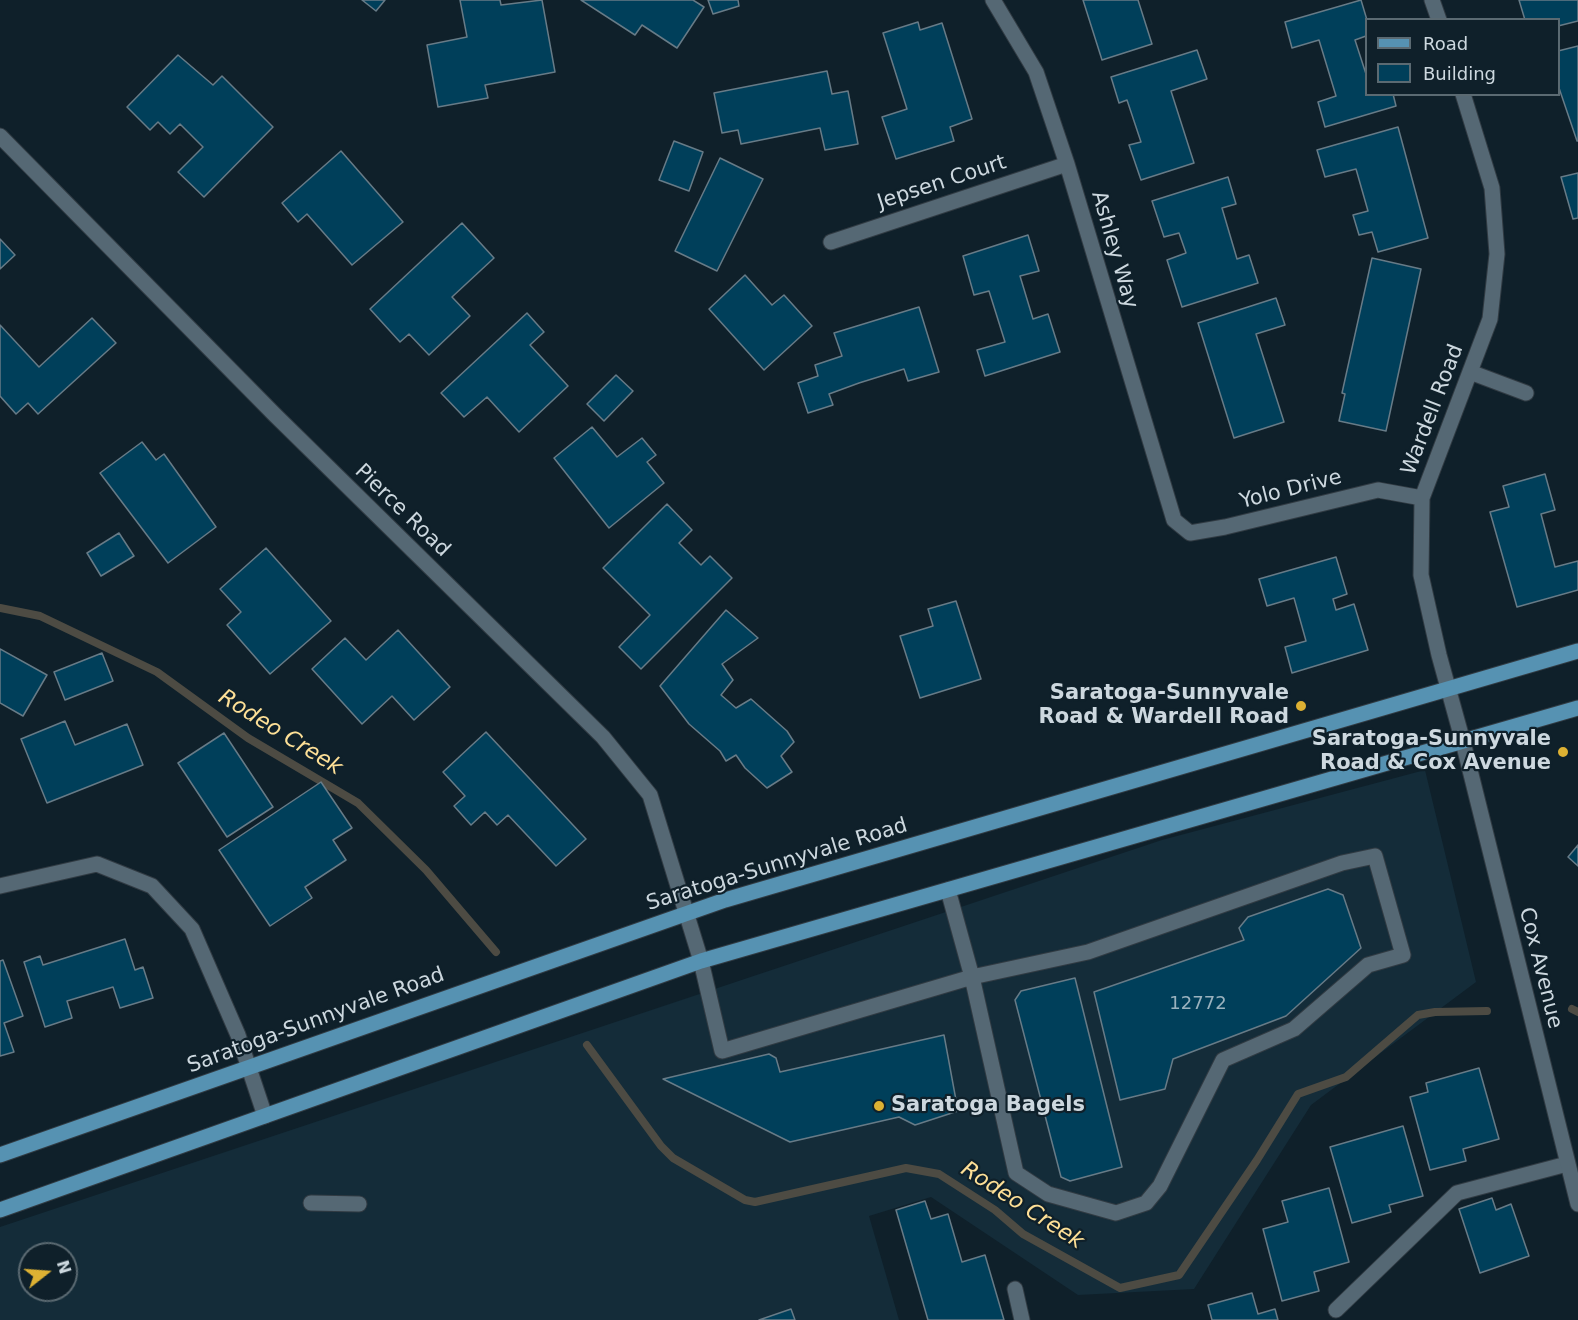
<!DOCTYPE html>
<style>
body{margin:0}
#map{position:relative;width:1578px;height:1320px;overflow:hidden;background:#0f202a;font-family:"DejaVu Sans",sans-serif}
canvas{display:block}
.legend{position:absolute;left:1365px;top:18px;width:195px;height:78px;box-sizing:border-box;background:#0f202a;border:2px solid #5b6a72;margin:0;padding:8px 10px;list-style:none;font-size:18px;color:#cdd8df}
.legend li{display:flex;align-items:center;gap:12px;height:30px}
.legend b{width:30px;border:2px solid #5b6a72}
.north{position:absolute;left:18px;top:1242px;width:60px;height:60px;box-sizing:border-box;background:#0f202a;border:2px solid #5b6a72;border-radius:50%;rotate:73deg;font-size:16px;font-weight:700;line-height:24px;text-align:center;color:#cdd8df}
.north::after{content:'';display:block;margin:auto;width:21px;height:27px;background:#ddb133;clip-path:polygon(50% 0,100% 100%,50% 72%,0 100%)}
</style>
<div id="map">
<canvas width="1578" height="1320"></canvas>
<ul class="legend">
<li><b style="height:8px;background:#5692b2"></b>Road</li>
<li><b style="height:16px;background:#003f5a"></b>Building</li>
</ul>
<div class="north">N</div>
</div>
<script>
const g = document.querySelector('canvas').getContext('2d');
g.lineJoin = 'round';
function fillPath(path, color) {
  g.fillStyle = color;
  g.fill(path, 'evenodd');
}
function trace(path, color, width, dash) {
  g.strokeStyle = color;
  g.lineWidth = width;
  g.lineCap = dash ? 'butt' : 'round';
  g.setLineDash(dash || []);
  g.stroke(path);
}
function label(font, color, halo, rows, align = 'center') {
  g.font = font + ' "DejaVu Sans",sans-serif';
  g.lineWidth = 4.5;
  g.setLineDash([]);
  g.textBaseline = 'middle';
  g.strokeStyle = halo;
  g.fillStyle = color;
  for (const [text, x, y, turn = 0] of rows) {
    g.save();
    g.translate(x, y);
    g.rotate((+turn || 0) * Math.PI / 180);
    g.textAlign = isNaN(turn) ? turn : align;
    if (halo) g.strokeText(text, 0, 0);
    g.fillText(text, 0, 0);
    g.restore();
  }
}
const built = new Path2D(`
 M1425,770l51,212 -165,123 -117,184 -116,6 -147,-98 -62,19 30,104h-899v-93l1162,-387zM30,1254h36v36h-36z`);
const stream = new Path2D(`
 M0,608l40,8 117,56 91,66 110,65 68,67 70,82
 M1572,1009l6,3
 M587,1045l74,101 12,12 72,42 10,2 151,-34 33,6 56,36 28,24 97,54 59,-13 78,-115 41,-66 48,-17 72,-62 17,-3 52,-1`);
const building = new Path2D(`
 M362,0h23l-9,11z
 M460,0h40l1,5 41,-5 13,72 -70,13 3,13 -50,9 -11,-62 40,-8z
 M581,0h112l11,7 -27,41 -35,-23 -7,10z
 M708,0h30l1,6 -26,8z
 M1083,0h55l14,44 -50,16z
 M1361,0l6,20 -1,16 -11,4 11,34v20h27l3,12 -71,21 -7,-25 18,-6 -17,-56 -27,8 -7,-26z
 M1519,0h59v21l-20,5v-6h-33z
 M918,22l2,8 22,-7 30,96 -22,8 4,14 -58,18 -14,-42 25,-8 -24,-76z
 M1578,46v95h-1l-19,-56v-34z
 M1197,50l10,29 -36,12 23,72 -53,17 -12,-35 12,-3 -14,-42 -8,3 -8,-26z
 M178,55l35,30 9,-9 51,51 -69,70 -26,-25 25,-25 -23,-23 -10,10 -12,-12 -8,8 -23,-23z
 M827,71l5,23 16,-3 10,53 -33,6 -5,-22 -79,16 -3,-14 -16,3 -8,-40z
 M1398,127l30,111 -50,14 -6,-20 -13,3 -6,-20 15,-4 -12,-42 -31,8 -8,-27z
 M674,141l29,11 -14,39 -30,-11z
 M341,151l62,71 -51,43 -45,-51 -9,8 -16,-19z
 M720,158l43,21 -46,92 -42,-20z
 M1578,173v45l-5,1 -12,-42z
 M1228,177l8,27 -14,4 15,51 12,-4 9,28 -76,24 -15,-47 19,-7 -7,-20 -15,4 -12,-36z
 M462,223l32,35 -42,39 18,19 -41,39 -20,-21 -9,8 -30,-33z
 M1028,235l11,36 -19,5 13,43 15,-5 12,38 -75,24 -8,-26 28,-8 -16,-51 -15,4 -11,-39z
 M0,239l15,16 -15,14z
 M1372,258l49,11 -35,162 -47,-10 6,-27 -3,-1z
 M745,275l27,30 12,-10 28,31 -48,44 -55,-61z
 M1276,298l9,27 -29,9 28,88 -50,16 -36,-115z
 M919,307l20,65 -31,9 -4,-12 -45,14 -30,11 4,11 -25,8 -10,-30 20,-7 -3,-11 27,-9 -8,-23z
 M527,313l17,19 -14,13 38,41 -49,46 -32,-35 -23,20 -23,-24z
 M92,318l24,25 -78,71 -10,-11 -12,11 -16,-18v-71l39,42z
 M616,375l17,16 -29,30 -17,-17z
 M592,427l25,30 25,-19 14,17 -9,7 17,21 -55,45 -55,-70z
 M142,442l14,18 8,-6 52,73 -48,36 -68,-90z
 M1545,474l10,36 -14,4 14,53 23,-6v29l-61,17 -27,-95 19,-5 -6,-21z
 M667,504l25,26 -13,13 22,22 9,-9 22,22 -91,91 -22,-22 31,-32 -47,-47z
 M119,533l15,23 -33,20 -14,-23z
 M266,548l65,73 -61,53 -43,-49 14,-13 -21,-23z
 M1336,557l11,37 -14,5 3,11 18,-6 14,46 -76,23 -7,-26 21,-6 -12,-43 -27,8 -8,-27z
 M956,601l25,78 -61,19 -20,-62 33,-10 -5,-17z
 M726,610l32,28 -36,26 11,16 -12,15 15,13 15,-9 36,32 7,11 -13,14 11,16 -25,16 -22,-20 -9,-13 -10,6 -6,-10 -31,-27 -29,-38z
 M398,630l52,57 -36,33 -22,-24 -30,28 -50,-55 33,-31 21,22z
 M0,649l47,26 -24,41 -23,-13z
 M102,653l11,28 -48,19 -11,-28z
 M65,721l10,24 52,-21 16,41 -96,38 -26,-64z
 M486,732l100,107 -30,27 -48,-51 -11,10 -12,-13 -14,13 -17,-19 11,-10 -22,-24z
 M224,733l49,74 -46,30 -49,-74z
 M321,782l31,46 -19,12 13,20 -41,27 7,11 -42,28 -51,-76z
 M1578,845v21l-10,-9z
 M1328,889l15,6 18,53 -75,68 -113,43 -8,30 -45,11 -26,-108 150,-52 -5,-12 9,-11z
 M125,939l10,31 8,-3 10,31 -33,10 -7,-21 -46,14 5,17 -27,9 -21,-65 16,-6 3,9z
 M3,960l20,56 -19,7 10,29 -14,4v-95z
 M1075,978l47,189 -52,14 -9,-4 -46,-177 6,-9z
 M944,1035l14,76 -43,14 -16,-8 -109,25 -127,-63 106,-25 7,4 4,14z
 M1479,1068l20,71 -36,10 3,12 -36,9 -20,-73 18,-5 -2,-9z
 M1403,1126l20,70 -34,9 2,7 -39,11 -22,-76z
 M1329,1188l20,74 -35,10 5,19 -37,10 -19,-72 25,-7 -6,-21z
 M1492,1198l4,12 15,-6 18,52 -49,17 -21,-64z
 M925,1201l6,18 17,-5 14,48 23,-7 19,65h-76l-32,-110z
 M1252,1293l6,21 17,-5 3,11h-66l-4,-15z
 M791,1309l4,11h-36z`);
const lane = new Path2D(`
 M701,961l21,90 250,-74 116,-25 254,-89 33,-7 28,99 -35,10 -74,64 -71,31 -63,126 -14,17 -30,10 -68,-19 -32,-21 -44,-196 -24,-87
 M311,1203l48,1
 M1015,1289l7,31`);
const street = new Path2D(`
 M993,0l43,72 31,92 107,356 16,13 35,-6 153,-37 44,8
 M1432,0l7,20
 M1463,94l29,94 5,66 -7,65 -68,179 -1,77 18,80 24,87
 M831,242l236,-78
 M1470,372l56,21
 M0,886l97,-22 55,22 40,43 46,106 27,81
 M1336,1310l121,-117 110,-29`);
const secondary = new Path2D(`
 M0,136l275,279 328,322 47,58 51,166
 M1463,742l115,462`);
const primary = new Path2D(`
 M0,1155l725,-255 853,-249
 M0,1210l701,-249 877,-253`);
const markers = [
 [1301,706,6,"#ddb133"],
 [1563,752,6,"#ddb133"],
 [879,1106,6,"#ddb133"]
];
const numberNames = [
 ["12772",1198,1004]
];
const streetNames = [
 ["Jepsen Court",942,183,-18],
 ["Ashley Way",1114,250,74],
 ["Wardell Road",1433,410,-69],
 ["Yolo Drive",1291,490,-14],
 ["Pierce Road",402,511,44],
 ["Saratoga-Sunnyvale Road",777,865,-17],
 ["Cox Avenue",1540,968,76],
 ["Saratoga-Sunnyvale Road",316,1021,-20]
];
const poiNames = [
 ["Saratoga-Sunnyvale",1289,694],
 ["Road & Wardell Road",1289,718],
 ["Saratoga-Sunnyvale",1551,740],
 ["Road & Cox Avenue",1551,764],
 ["Saratoga Bagels",891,1106,"left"]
];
const waterNames = [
 ["Rodeo Creek",280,733,32],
 ["Rodeo Creek",1022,1206,33]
];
fillPath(built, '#142c39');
trace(stream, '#4d4b43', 8);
fillPath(building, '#003f5a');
trace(building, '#677b87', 1.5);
trace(lane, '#313b43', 17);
trace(street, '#313b43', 17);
trace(secondary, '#313b43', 17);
trace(primary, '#313b43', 17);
trace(lane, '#556874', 15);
trace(street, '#556874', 15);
trace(secondary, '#556874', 15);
trace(primary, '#5692b2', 15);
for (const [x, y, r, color] of markers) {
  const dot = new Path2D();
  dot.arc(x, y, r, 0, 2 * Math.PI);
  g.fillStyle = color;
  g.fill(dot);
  trace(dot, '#0f202a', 2);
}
label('18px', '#9ab2be', null, numberNames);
label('21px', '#cdd8df', '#0f202a', streetNames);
label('bold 21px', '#cdd8df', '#0f202a', poiNames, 'right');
label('italic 22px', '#fee097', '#0f202a', waterNames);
</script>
